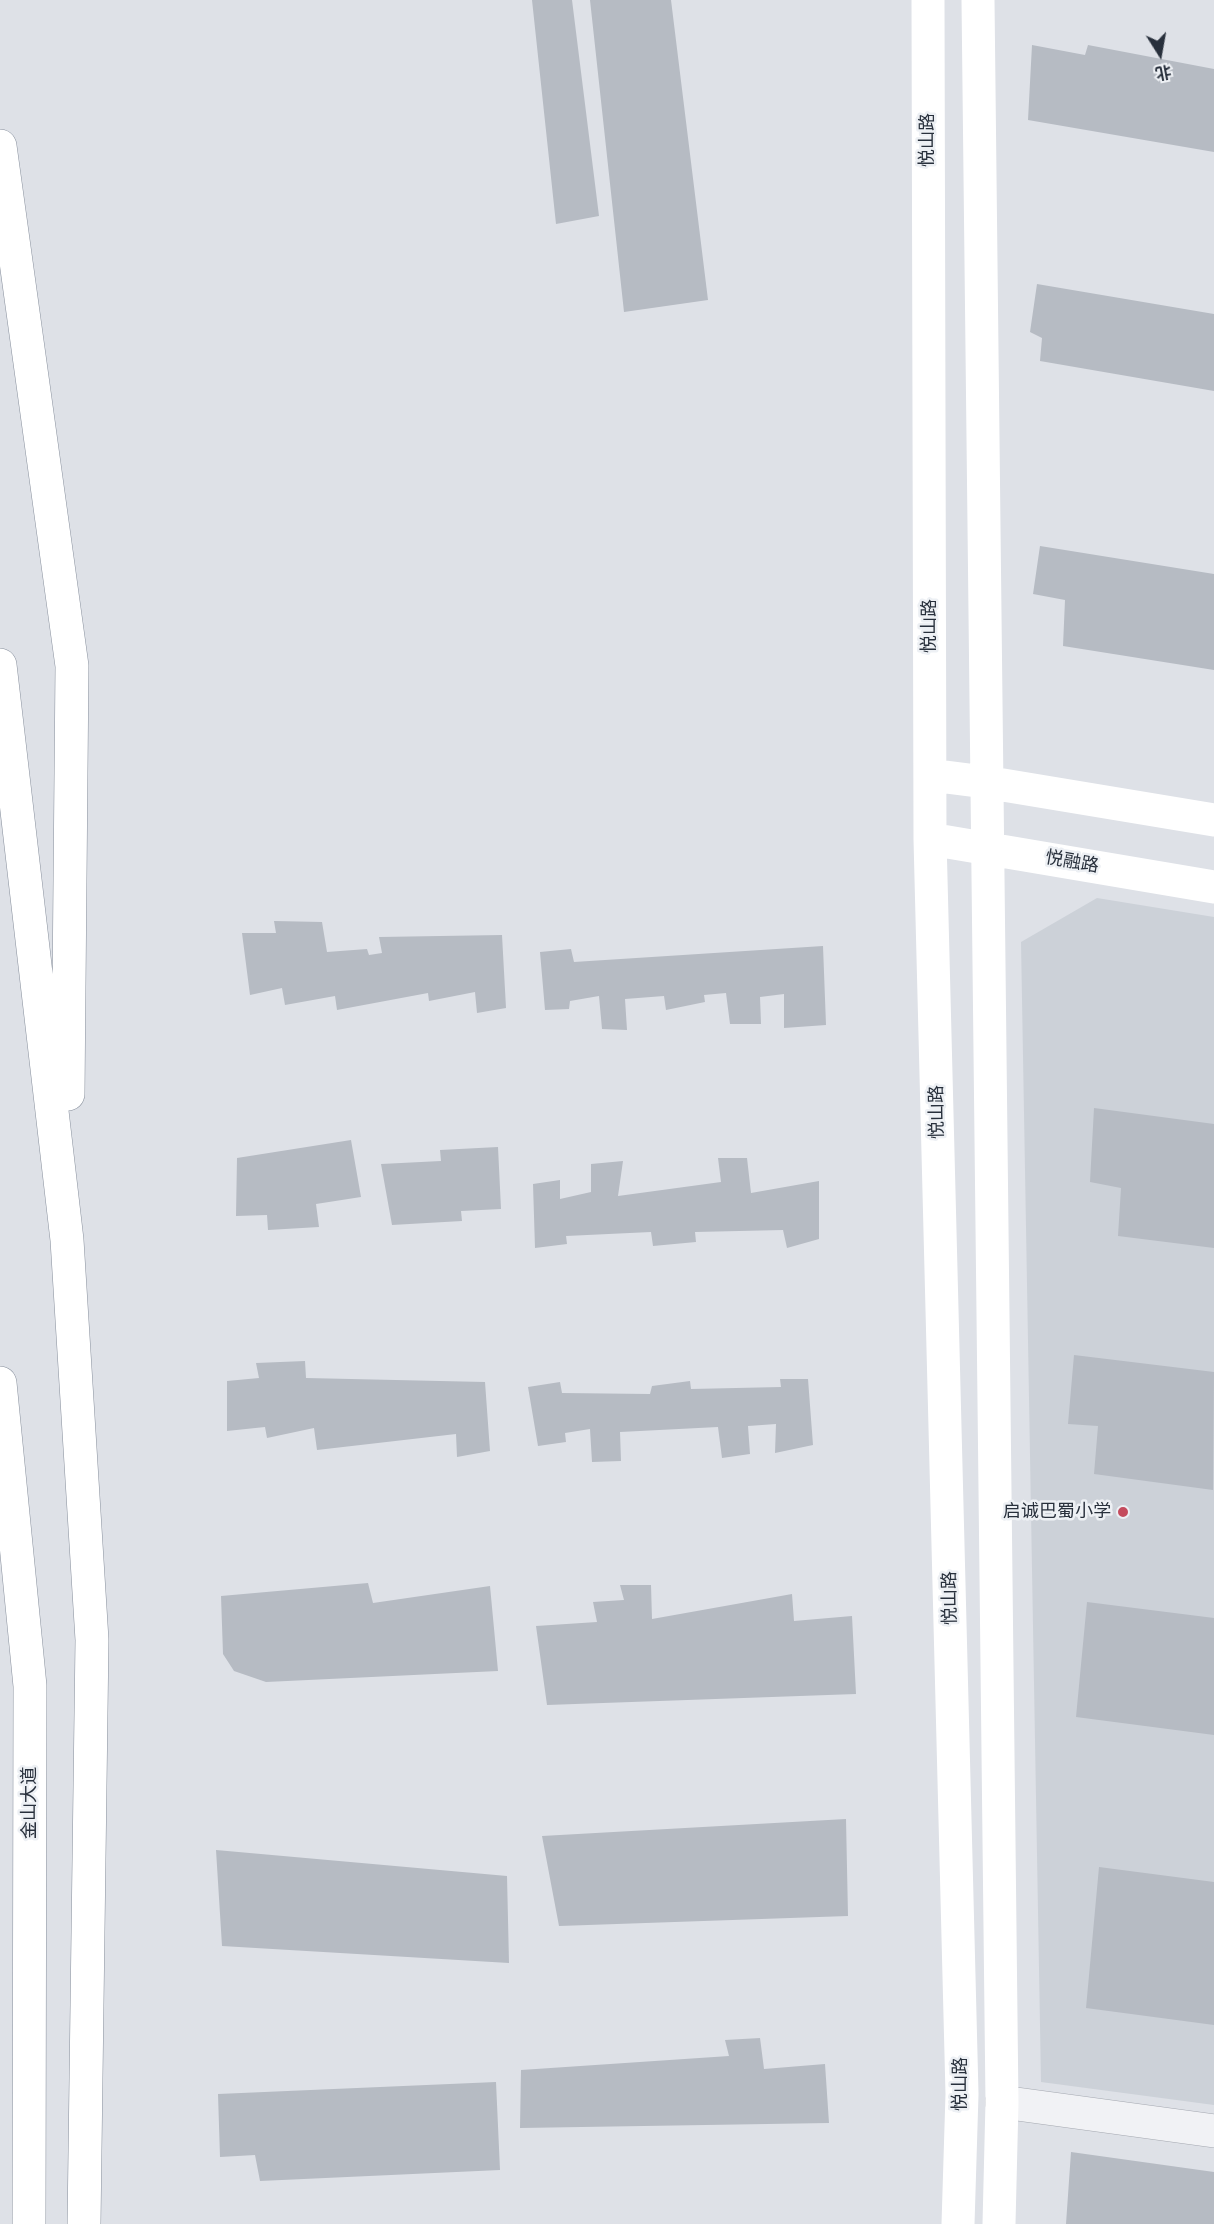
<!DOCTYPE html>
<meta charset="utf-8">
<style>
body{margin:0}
#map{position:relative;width:1214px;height:2224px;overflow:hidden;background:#dee1e7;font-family:Cabin,"Noto Sans SC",sans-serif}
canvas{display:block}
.north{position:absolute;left:1130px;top:24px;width:60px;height:60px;-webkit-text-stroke:4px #edf0f4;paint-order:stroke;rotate:169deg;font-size:16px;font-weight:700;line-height:24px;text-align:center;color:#28303c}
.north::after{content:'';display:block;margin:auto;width:21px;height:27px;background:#28303c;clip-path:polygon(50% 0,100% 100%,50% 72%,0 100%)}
</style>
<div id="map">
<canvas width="1214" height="2224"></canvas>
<div class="north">北</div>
</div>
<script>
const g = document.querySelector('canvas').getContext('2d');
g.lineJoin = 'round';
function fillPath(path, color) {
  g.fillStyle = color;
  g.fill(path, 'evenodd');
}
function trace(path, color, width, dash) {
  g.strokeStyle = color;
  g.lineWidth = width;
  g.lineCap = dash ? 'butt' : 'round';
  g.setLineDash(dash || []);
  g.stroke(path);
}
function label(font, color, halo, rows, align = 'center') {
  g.font = font + ' Cabin,"Noto Sans SC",sans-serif';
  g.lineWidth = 5;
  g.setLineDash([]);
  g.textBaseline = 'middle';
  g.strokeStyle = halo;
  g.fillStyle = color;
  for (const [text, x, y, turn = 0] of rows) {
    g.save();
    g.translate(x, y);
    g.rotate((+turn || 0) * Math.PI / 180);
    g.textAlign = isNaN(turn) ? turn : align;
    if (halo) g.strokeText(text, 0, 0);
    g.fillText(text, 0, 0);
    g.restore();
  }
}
const built = new Path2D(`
 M1097,898l117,19v1188l-173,-23 -20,-1140z`);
const building = new Path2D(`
 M532,0h40l27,216 -43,8z
 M590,0h81l37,300 -84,12z
 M1032,45l53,10 3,-10 126,24v83l-186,-32z
 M1037,284l177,30v77l-174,-30 2,-23 -12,-6z
 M1040,546l174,28v96l-151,-24 2,-46 -32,-6z
 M274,921l48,1 5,30 40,-3 2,6 13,-2 -3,-16 123,-2 4,73 -29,5 -2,-21 -46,9 -1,-8 -91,17 -2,-14 -50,9 -3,-17 -32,7 -8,-62h34z
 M823,946l3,79 -42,3v-34l-24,3 1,27h-31l-4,-31 -22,2 1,7 -39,8 -2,-14 -39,3 2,31 -25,-1 -3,-33 -29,5 -1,8 -24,1 -5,-58 31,-3 3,13z
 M1094,1108l120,16v124l-96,-12 3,-48 -31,-6z
 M351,1140l10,57 -45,7 3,23 -51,3 -1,-15 -31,1 1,-58z
 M498,1147l3,62 -40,2 1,10 -70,4 -11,-61 60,-3 -1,-11z
 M718,1158h29l4,35 68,-12v58l-32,9 -4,-18 -88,2 1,10 -43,4 -2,-14 -85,4 1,8 -32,4 -2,-64 27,-4v19l31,-7v-28l32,-3 -5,35 103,-14z
 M1074,1355l140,17 -1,118 -119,-16 4,-48 -30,-2z
 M305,1361l1,17 179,4 5,69 -33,6 -1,-23 -139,16 -3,-22 -47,10 -2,-11 -38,4v-50l32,-3 -3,-15z
 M780,1379h28l5,66 -38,8 1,-29 -28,2 2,28 -28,4 -4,-31 -98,5 1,29 -29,1 -2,-33 -25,4 1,9 -28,4 -10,-59 32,-5 2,11 88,1 2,-8 38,-5 1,8 90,-2z
 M368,1583l5,20 117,-17 8,85 -232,11 -32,-11 -11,-17 -2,-58z
 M620,1585h31l1,34 140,-25 2,27 58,-5 4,78 -309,11 -11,-79 61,-4 -4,-20 31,-2z
 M1087,1602l127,16v117l-138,-18z
 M846,1819l2,97 -289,10 -17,-90z
 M216,1850l291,26 2,87 -287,-17z
 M1099,1867l115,15v143l-128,-17z
 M760,2038l4,31 61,-5 4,59 -309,5 1,-58 208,-14 -4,-16z
 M496,2082l4,88 -240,11 -5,-26 -35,2 -2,-63z
 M1071,2152l143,20v52h-148z`);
const minor = new Path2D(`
 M1002,2102l212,29`);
const secondary = new Path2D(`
 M928,0l2,839 32,1255 -4,130
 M978,0l24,2102 -3,122
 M930,775l55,7 229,38
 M930,839l284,48`);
const trunk = new Path2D(`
 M0,146l72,520 -4,428
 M0,665l67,575 25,400 -8,584
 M0,1383l30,303 -1,538`);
const markers = [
 [1123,1512,6,"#c44b5d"]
];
const streetNames = [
 ["悦山路",928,140,-90],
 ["悦山路",930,626,-90],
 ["悦融路",1072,862,10],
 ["悦山路",937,1112,-91],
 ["悦山路",950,1598,-91],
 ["金山大道",30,1803,-90],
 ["悦山路",961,2084,-90]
];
const poiNames = [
 ["启诚巴蜀小学",1111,1512]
];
fillPath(built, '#ccd1d8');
fillPath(building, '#b6bbc3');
trace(minor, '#a4a8b0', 34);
trace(trunk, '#878f9c', 34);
trace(minor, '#f1f2f5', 33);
trace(secondary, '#fff', 33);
trace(trunk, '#fff', 33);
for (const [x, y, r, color] of markers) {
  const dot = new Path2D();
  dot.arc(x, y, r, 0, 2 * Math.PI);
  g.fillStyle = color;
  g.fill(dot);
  trace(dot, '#edf0f4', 2);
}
label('18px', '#28303c', '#edf0f4', streetNames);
label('18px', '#28303c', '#edf0f4', poiNames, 'right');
</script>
